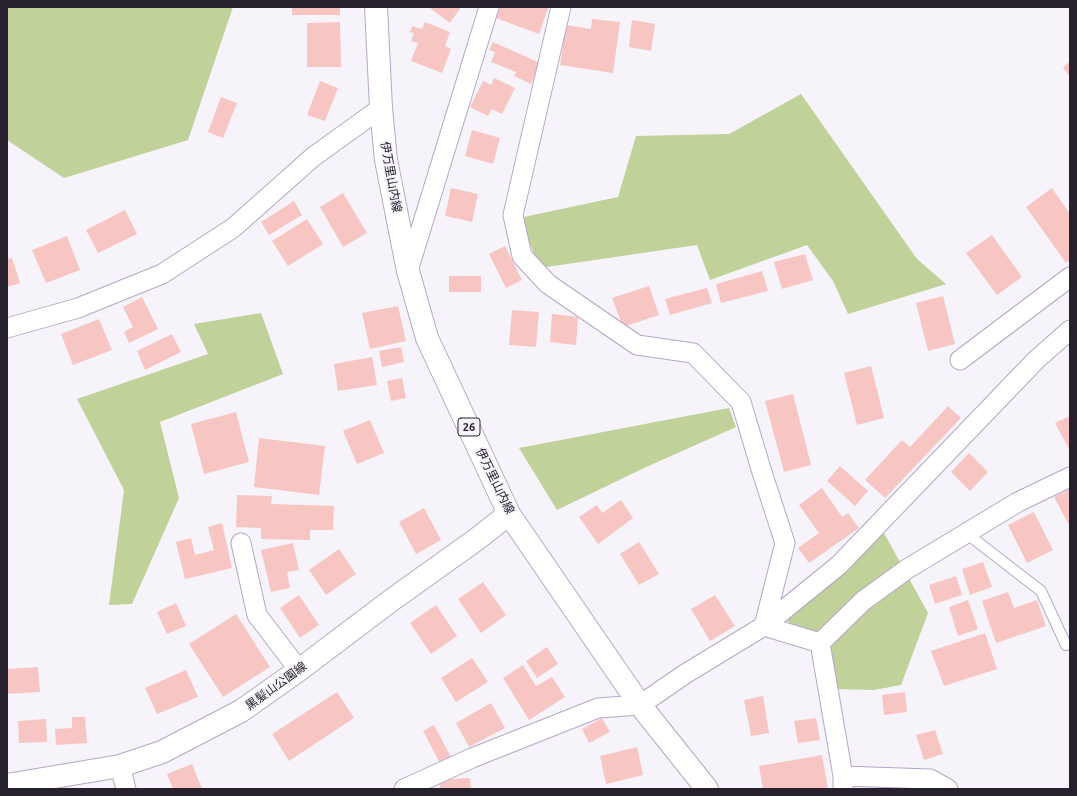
<!DOCTYPE html>
<meta charset="utf-8">
<style>
body{margin:0}
#map{position:relative;width:1077px;height:796px;overflow:hidden;background:#f6f3fa;font-family:Ubuntu,sans-serif}
canvas{display:block}
.frame{position:absolute;inset:0;border:8px solid #26212d;pointer-events:none}
</style>
<div id="map">
<canvas width="1077" height="796"></canvas>
<div class="frame"></div>
</div>
<script>
const g = document.querySelector('canvas').getContext('2d');
g.lineJoin = 'round';
function fillPath(path, color) {
  g.fillStyle = color;
  g.fill(path, 'evenodd');
}
function trace(path, color, width, dash) {
  g.strokeStyle = color;
  g.lineWidth = width;
  g.lineCap = dash ? 'butt' : 'round';
  g.setLineDash(dash || []);
  g.stroke(path);
}
function label(font, color, halo, rows, align = 'center') {
  g.font = font + ' Ubuntu,"Noto Sans JP",sans-serif';
  g.lineWidth = 4;
  g.setLineDash([]);
  g.textBaseline = 'middle';
  g.strokeStyle = halo;
  g.fillStyle = color;
  for (const [text, x, y, turn = 0] of rows) {
    g.save();
    g.translate(x, y);
    g.rotate((+turn || 0) * Math.PI / 180);
    g.textAlign = isNaN(turn) ? turn : align;
    if (halo) g.strokeText(text, 0, 0);
    g.fillText(text, 0, 0);
    g.restore();
  }
}
const green = new Path2D(`
 M7,7h226l-45,133 -124,38 -57,-38z
 M801,94l116,165 29,25 -98,30 -15,-33 -26,-36 -97,35 -13,-35 -157,23 -21,-50 99,-21 18,-61 93,-2z
 M261,313l22,61 -123,48 19,76 -47,106 -23,1 15,-115 -47,-91 131,-45 -14,-30z
 M729,408l7,19 -92,41 -87,42 -38,-62z
 M884,533l44,80 -27,72 -27,5 -40,-1 -6,-42 -41,-26z`);
const building = new Path2D(`
 M292,7h48v8h-48z
 M431,7h30l-11,16 -20,-15z
 M500,7h44l4,1 -9,26 -43,-16z
 M592,19l28,3 -7,51 -53,-8 6,-40 25,4z
 M632,20l23,4 -4,27 -22,-4z
 M340,22l1,45h-34v-44z
 M425,22l25,10 -5,14 6,3 -9,24 -31,-12 7,-18 -7,-2 3,-8 -4,-1 2,-6 10,3z
 M493,42l47,21 -9,21 -17,-8 2,-4 -25,-10 4,-10 -6,-2z
 M1070,61v15l-7,-8z
 M494,78l21,10 -13,26 -10,-5 -4,7 -18,-9 13,-26 8,4z
 M320,81l18,7 -13,33 -18,-6z
 M221,97l16,6 -14,35 -15,-6z
 M472,130l28,8 -7,26 -28,-8z
 M451,188l27,6 -6,28 -27,-6z
 M1052,188l18,26v46l-4,3 -40,-56z
 M343,193l24,40 -24,14 -23,-40z
 M294,201l8,14 -33,20 -8,-13z
 M125,210l12,24 -39,19 -12,-23z
 M307,219l16,25 -35,22 -16,-25z
 M992,235l30,42 -25,18 -31,-42z
 M67,236l13,34 -34,13 -14,-33z
 M505,246l17,34 -16,8 -17,-34z
 M805,254l8,26 -31,9 -8,-27z
 M12,258l8,25 -13,4v-28z
 M762,271l6,20 -47,12 -5,-19z
 M449,276h32v16h-32z
 M649,286l10,29 -36,12 -11,-29z
 M707,288l5,15 -42,12 -5,-16z
 M943,296l12,48 -27,7 -12,-48z
 M142,297l16,32 -29,14 -5,-11 9,-5 -10,-20z
 M398,306l8,35 -36,8 -8,-36z
 M512,310l27,2 -3,35 -27,-2z
 M552,314l26,3 -2,28 -26,-3z
 M99,319l13,31 -39,15 -12,-31z
 M172,334l9,18 -36,18 -8,-19z
 M401,347l3,15 -22,5 -3,-16z
 M372,357l5,28 -39,6 -4,-27z
 M871,366l13,52 -27,7 -13,-52z
 M402,378l4,20 -15,3 -4,-20z
 M793,394l18,71 -27,7 -19,-71z
 M948,406l13,12 -76,80 -20,-18 37,-40 8,7z
 M236,412l13,50 -45,12 -13,-50z
 M1070,416v35l-15,-28z
 M370,420l14,33 -27,11 -14,-33z
 M259,438l66,8 -6,49 -65,-8z
 M969,453l19,19 -18,19 -19,-19z
 M840,466l28,25 -13,15 -28,-25z
 M822,488l20,29 6,-4 11,15 -50,35 -11,-15 21,-15 -20,-28z
 M1070,489v38l-16,-30z
 M237,495l35,1 -1,8 63,2 -1,24h-23v10l-49,-1v-11l-25,-1z
 M621,500l12,18 -35,26 -19,-27 18,-12 5,8z
 M424,508l17,32 -25,14 -17,-32z
 M1034,512l19,38 -26,13 -19,-38z
 M222,523l10,45 -47,11 -9,-37 15,-4 4,17 19,-5 -6,-23z
 M639,542l20,32 -20,11 -19,-31z
 M293,543l6,27 -12,2 3,16 -19,4 -10,-42z
 M339,549l17,25 -30,21 -17,-25z
 M983,562l9,25 -22,8 -8,-26z
 M956,576l6,19 -27,9 -6,-19z
 M483,582l23,33 -25,18 -23,-34z
 M1008,592l6,16 23,-8 9,26 -50,17 -14,-42z
 M299,595l20,30 -19,13 -20,-30z
 M715,595l20,31 -25,15 -19,-32z
 M968,600l10,29 -20,7 -9,-29z
 M176,603l10,23 -19,8 -10,-22z
 M436,605l21,31 -26,18 -21,-31z
 M236,614l34,53 -47,30 -34,-53z
 M985,633l12,36 -53,17 -13,-35z
 M547,647l11,17 -21,14 -11,-17z
 M472,658l16,24 -32,20 -15,-24z
 M523,665l13,21 16,-9 13,20 -36,23 -26,-42z
 M38,667l2,25 -33,2v-25z
 M186,670l12,27 -41,17 -12,-26z
 M337,692l17,26 -65,43 -17,-27z
 M905,692l2,20 -23,3 -2,-20z
 M763,696l6,37 -18,3 -7,-36z
 M491,703l14,25 -36,19 -13,-24z
 M72,717h13l2,26 -31,2 -1,-16 17,-1z
 M602,718l8,14 -21,11 -7,-14z
 M816,718l4,22 -22,3 -4,-22z
 M46,719l1,23 -28,1 -1,-22z
 M434,725l18,34 -11,6 -18,-34z
 M935,730l8,24 -19,6 -8,-25z
 M637,747l6,28 -37,9 -6,-28z
 M822,755l6,34h-65l-4,-23z
 M192,764l10,25h-29l-6,-15z
 M470,778l1,11h-31l-1,-9z`);
const lane = new Path2D(`
 M966,533l75,58 25,54`);
const street = new Path2D(`
 M561,7l-48,208 9,41 26,28 89,61 56,8 48,49 20,67 24,74 -21,83
 M408,271l81,-264
 M7,328l71,-20 84,-34 71,-46 80,-71 68,-49
 M960,360l110,-83
 M241,543l16,72 42,55
 M764,626l56,17 43,-42 44,-32 111,-67 52,-25
 M820,643l23,133v13
 M120,766l6,23
 M843,776l87,3 18,10
 M404,789l68,-31 126,-50 42,-3 45,-31 79,-48 75,-61 197,-205 34,-30`);
const secondary = new Path2D(`
 M7,785l113,-19 42,-14 79,-41 58,-41 94,-71 84,-60 32,-25`);
const primary = new Path2D(`
 M376,7l5,101 5,52 22,111 19,67 82,176 131,191 67,84`);
const shields = [
 [469,427,22]
];
const shieldNames = [
 ["26",469,427]
];
const streetNames = [
 ["伊万里山内線",391,177,80],
 ["伊万里山内線",495,481,64],
 ["黒髪山公園線",276,686,-36]
];
fillPath(green, '#c0d19a');
fillPath(building, '#f8c6c2');
trace(lane, '#b4a7c8', 12);
trace(street, '#b4a7c8', 21);
trace(secondary, '#b4a7c8', 24);
trace(primary, '#b4a7c8', 24);
trace(lane, '#fff', 10);
trace(street, '#fff', 19);
trace(secondary, '#fff', 22);
trace(primary, '#fff', 22);
for (const [x, y, w] of shields) {
  const box = new Path2D();
  box.roundRect(x - w / 2, y - 9, w, 18, 3);
  g.fillStyle = '#f6f3fa';
  g.fill(box);
  trace(box, '#26212d', 1);
}
label('bold 11px', '#26212d', null, shieldNames);
label('12px', '#26212d', '#f6f3fa', streetNames);
</script>
